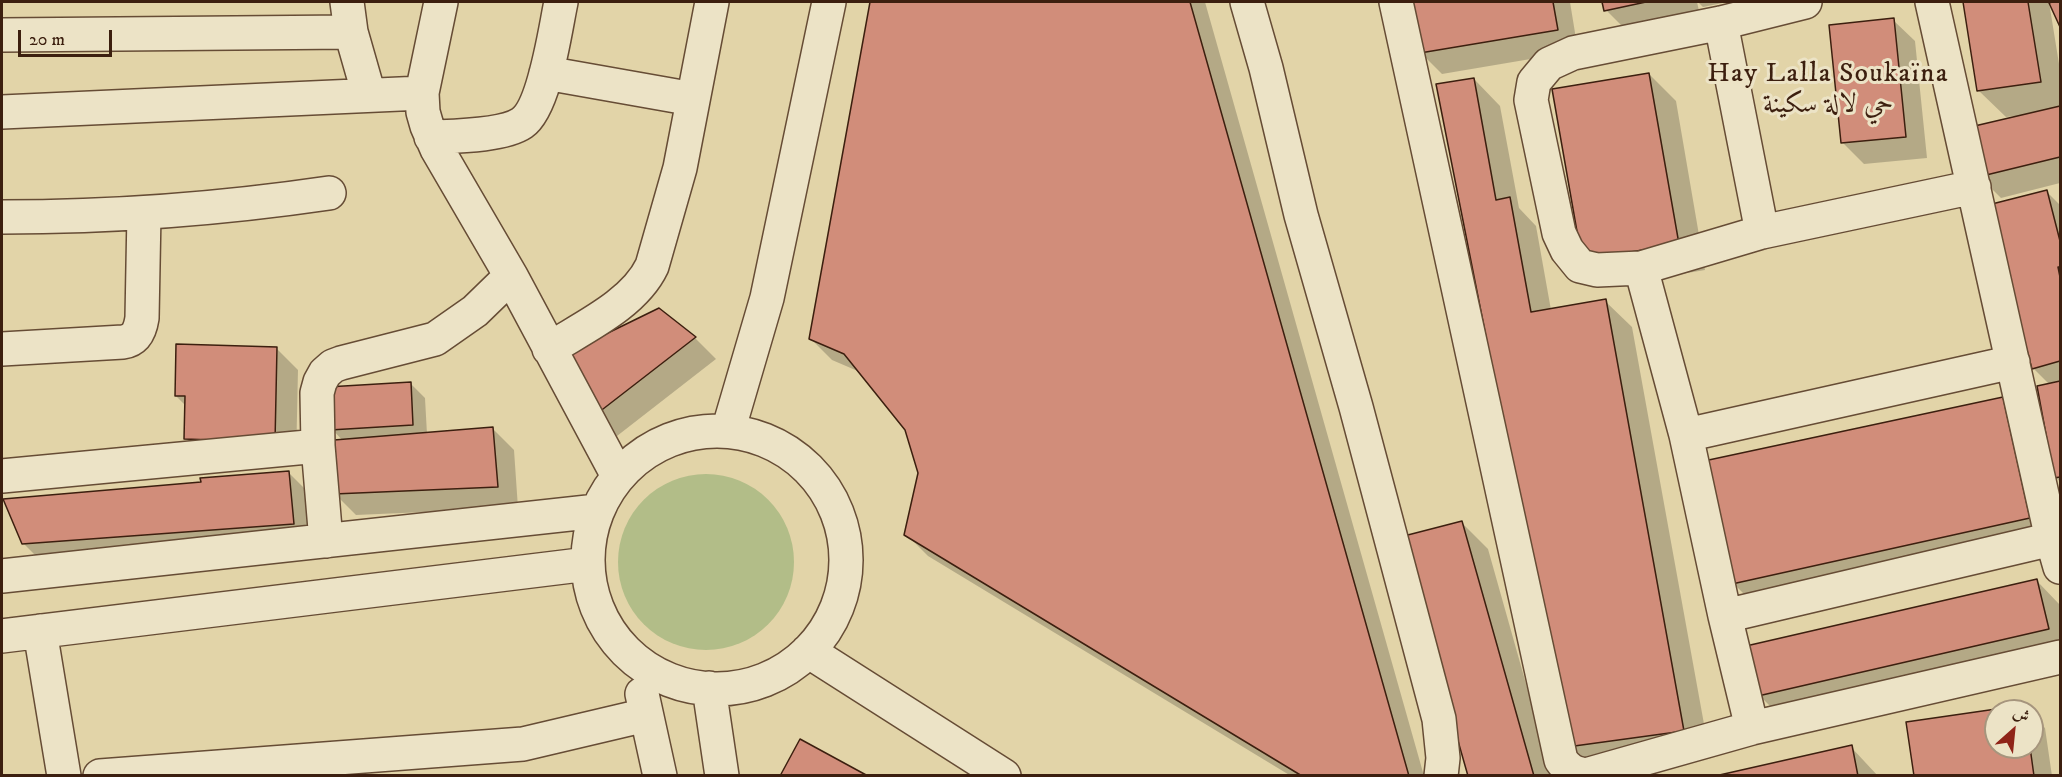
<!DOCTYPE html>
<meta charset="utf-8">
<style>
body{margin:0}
#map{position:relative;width:2062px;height:777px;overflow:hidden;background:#e2d4a8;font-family:"IM FELL DW Pica",Amiri,serif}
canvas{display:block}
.frame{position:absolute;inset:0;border:3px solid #3c1f0f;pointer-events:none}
.north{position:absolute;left:1984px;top:699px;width:60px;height:60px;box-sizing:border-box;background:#ece3c6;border:2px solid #a6957d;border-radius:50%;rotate:27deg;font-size:16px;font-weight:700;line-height:24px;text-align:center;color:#3c1f0f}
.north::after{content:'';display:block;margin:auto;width:21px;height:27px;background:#8f2418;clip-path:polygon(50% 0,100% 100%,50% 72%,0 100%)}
.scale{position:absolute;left:18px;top:30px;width:94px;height:27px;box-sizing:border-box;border:3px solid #3c1f0f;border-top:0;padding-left:8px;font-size:18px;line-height:21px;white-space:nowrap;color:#3c1f0f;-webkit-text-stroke:4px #ece3c6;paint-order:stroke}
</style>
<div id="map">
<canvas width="2062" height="777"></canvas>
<div class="frame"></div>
<div class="north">ش</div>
<div class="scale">20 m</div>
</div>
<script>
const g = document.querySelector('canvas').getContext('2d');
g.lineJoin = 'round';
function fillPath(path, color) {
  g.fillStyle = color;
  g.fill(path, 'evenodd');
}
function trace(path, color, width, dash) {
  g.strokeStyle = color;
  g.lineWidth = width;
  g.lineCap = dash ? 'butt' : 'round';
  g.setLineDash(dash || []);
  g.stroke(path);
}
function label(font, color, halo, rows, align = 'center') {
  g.font = font + ' "IM FELL DW Pica",Amiri,serif';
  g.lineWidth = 6;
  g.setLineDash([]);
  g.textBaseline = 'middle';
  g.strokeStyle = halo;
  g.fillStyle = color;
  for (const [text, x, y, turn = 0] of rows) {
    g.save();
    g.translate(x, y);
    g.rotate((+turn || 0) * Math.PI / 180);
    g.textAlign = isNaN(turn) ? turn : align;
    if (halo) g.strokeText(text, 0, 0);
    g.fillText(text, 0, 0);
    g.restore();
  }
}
const green = new Path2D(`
 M618 562a88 88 0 1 1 176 0a88 88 0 1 1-176 0Z`);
const shadow = new Path2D(`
 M871,2h334l219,774h-133l-363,-220 -22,-22 13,-61 -12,-43 -47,-58 -28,-12 -21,-21z
 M1412,2h158l8,49 -136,23 -21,-21z
 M1604,2h93l3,13 -73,16 -21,-21z
 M1698,2h29l-24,5z
 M1965,2h84l11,68v113l-59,15 -22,-22 36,-58v-2l-9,1 -27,-26z
 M1893,20l22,21 12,117 -63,6 -21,-21z
 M1649,74l27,27 29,169 -95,16 -26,-27z
 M1474,79l26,27 19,102 17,18 15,84 54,-9 27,26 78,430 -115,16 -26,-27z
 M2047,192l13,13v277l-4,-5 -6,-92 -17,-17z
 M659,309l36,29 21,21 -99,77 -21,-21z
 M277,349l21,21 -2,92 -89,-2 -21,-22v-32l-10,-10z
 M410,383l15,15 2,36 66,-5 21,21 4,58 -162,7 -21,-21 8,-53 -11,-12z
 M2003,398l26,27 27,120 -296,65 -27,-27z
 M289,473l27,27 4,50 -270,20 -27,-27 179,-60z
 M1461,522l27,27 64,227h-83z
 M2037,581l23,24v53l-274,64 -27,-27z
 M2024,707l4,4h-32v36h36v-32l13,13 7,48h-137l-7,-53z
 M1851,747l27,29h-156z`);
const building = new Path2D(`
 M870,2h320l219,774h-107l-398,-241 14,-62 -13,-43 -61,-76 -35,-15z
 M1410,2h143l5,28 -138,23z
 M1602,2h44l-42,9z
 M1963,2h65l13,80 -64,9z
 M2052,2h8v25l-11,-24z
 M1894,18l12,119 -65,6 -12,-118z
 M1649,73l30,171 -97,16 -30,-171z
 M1474,78l22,122 14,-3 21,115 75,-13 78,432 -117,16 -131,-663z
 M2060,106v51l-82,20 -12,-49z
 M2047,190l13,51v26h-2l2,10v84l-28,8 -44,-164z
 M659,308l37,29 -102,79 -25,-64z
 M176,344l101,3 -2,95 -91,-3 1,-43h-10z
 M2060,381v96l-6,1 -17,-92z
 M411,382l2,43 -83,5 -3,-43z
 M2003,397l27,121 -298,66 -28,-123z
 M493,427l5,60 -164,7v-54z
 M289,471l5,53 -272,20 -19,-45 198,-17 -1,-4z
 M1462,521l72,255h-66l-68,-239z
 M2037,579l12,50 -291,67 -12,-50z
 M2024,705l1,6h-29v36h34l4,29h-120l-8,-54z
 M800,739l68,37h-88z
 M1852,745l6,31h-143z`);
const street = new Path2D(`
 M347,2l4,30 18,63
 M441,2l-19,91 1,19 4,14 10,23 74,127 107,200
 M1247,2l19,66 35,147 55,192 83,312 4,39 -2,18
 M1396,2l165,758c7,10 13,13 25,15l166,-47 308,-71
 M1805,2l-84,21 -148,30 -24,11 -15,18 -3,18 28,133 8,17 13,16 17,4 44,-2 121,-36 212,-45
 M1932,2l120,537 8,28
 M1721,23l41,209
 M2,35l349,-3
 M546,73l147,26
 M2,112l420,-19
 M431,137c23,-1 72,-1 91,-14 23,-16 33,-93 39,-121
 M2,217c110,0 218,-8 327,-24
 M1641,268l45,167 39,181 27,112
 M2,349l121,-7c13,-2 17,-11 19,-24l2,-105
 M549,349c35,-22 85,-45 103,-83l28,-98 32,-166
 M728,431l39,-133 62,-296
 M588 560a129 129 0 1 1 258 0a129 129 0 1 1-258 0Z
 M1686,435l327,-73
 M2,476l316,-30
 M326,541l-8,-95 -1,-53 3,-11 5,-9 8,-7 8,-3 94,-24 40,-28 36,-35
 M2,576l595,-65
 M1725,616l327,-77
 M40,631l24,145
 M2,636l586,-72
 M808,651l196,125
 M709,688l13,88
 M642,694l18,82
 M100,776l423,-32 123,-29`);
const neighbourhoodNames = [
 ["Hay Lalla Soukaïna",1828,75],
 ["حي لالة سكينة",1828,106]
];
fillPath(green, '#b2bd88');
fillPath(shadow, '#0003');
fillPath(building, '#d18d7a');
trace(building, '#3c1f0f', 1.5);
trace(street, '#664c35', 36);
trace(street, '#ece3c6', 33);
g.letterSpacing = '1.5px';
label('27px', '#3c1f0f', '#ece3c6', neighbourhoodNames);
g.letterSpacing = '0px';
</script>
